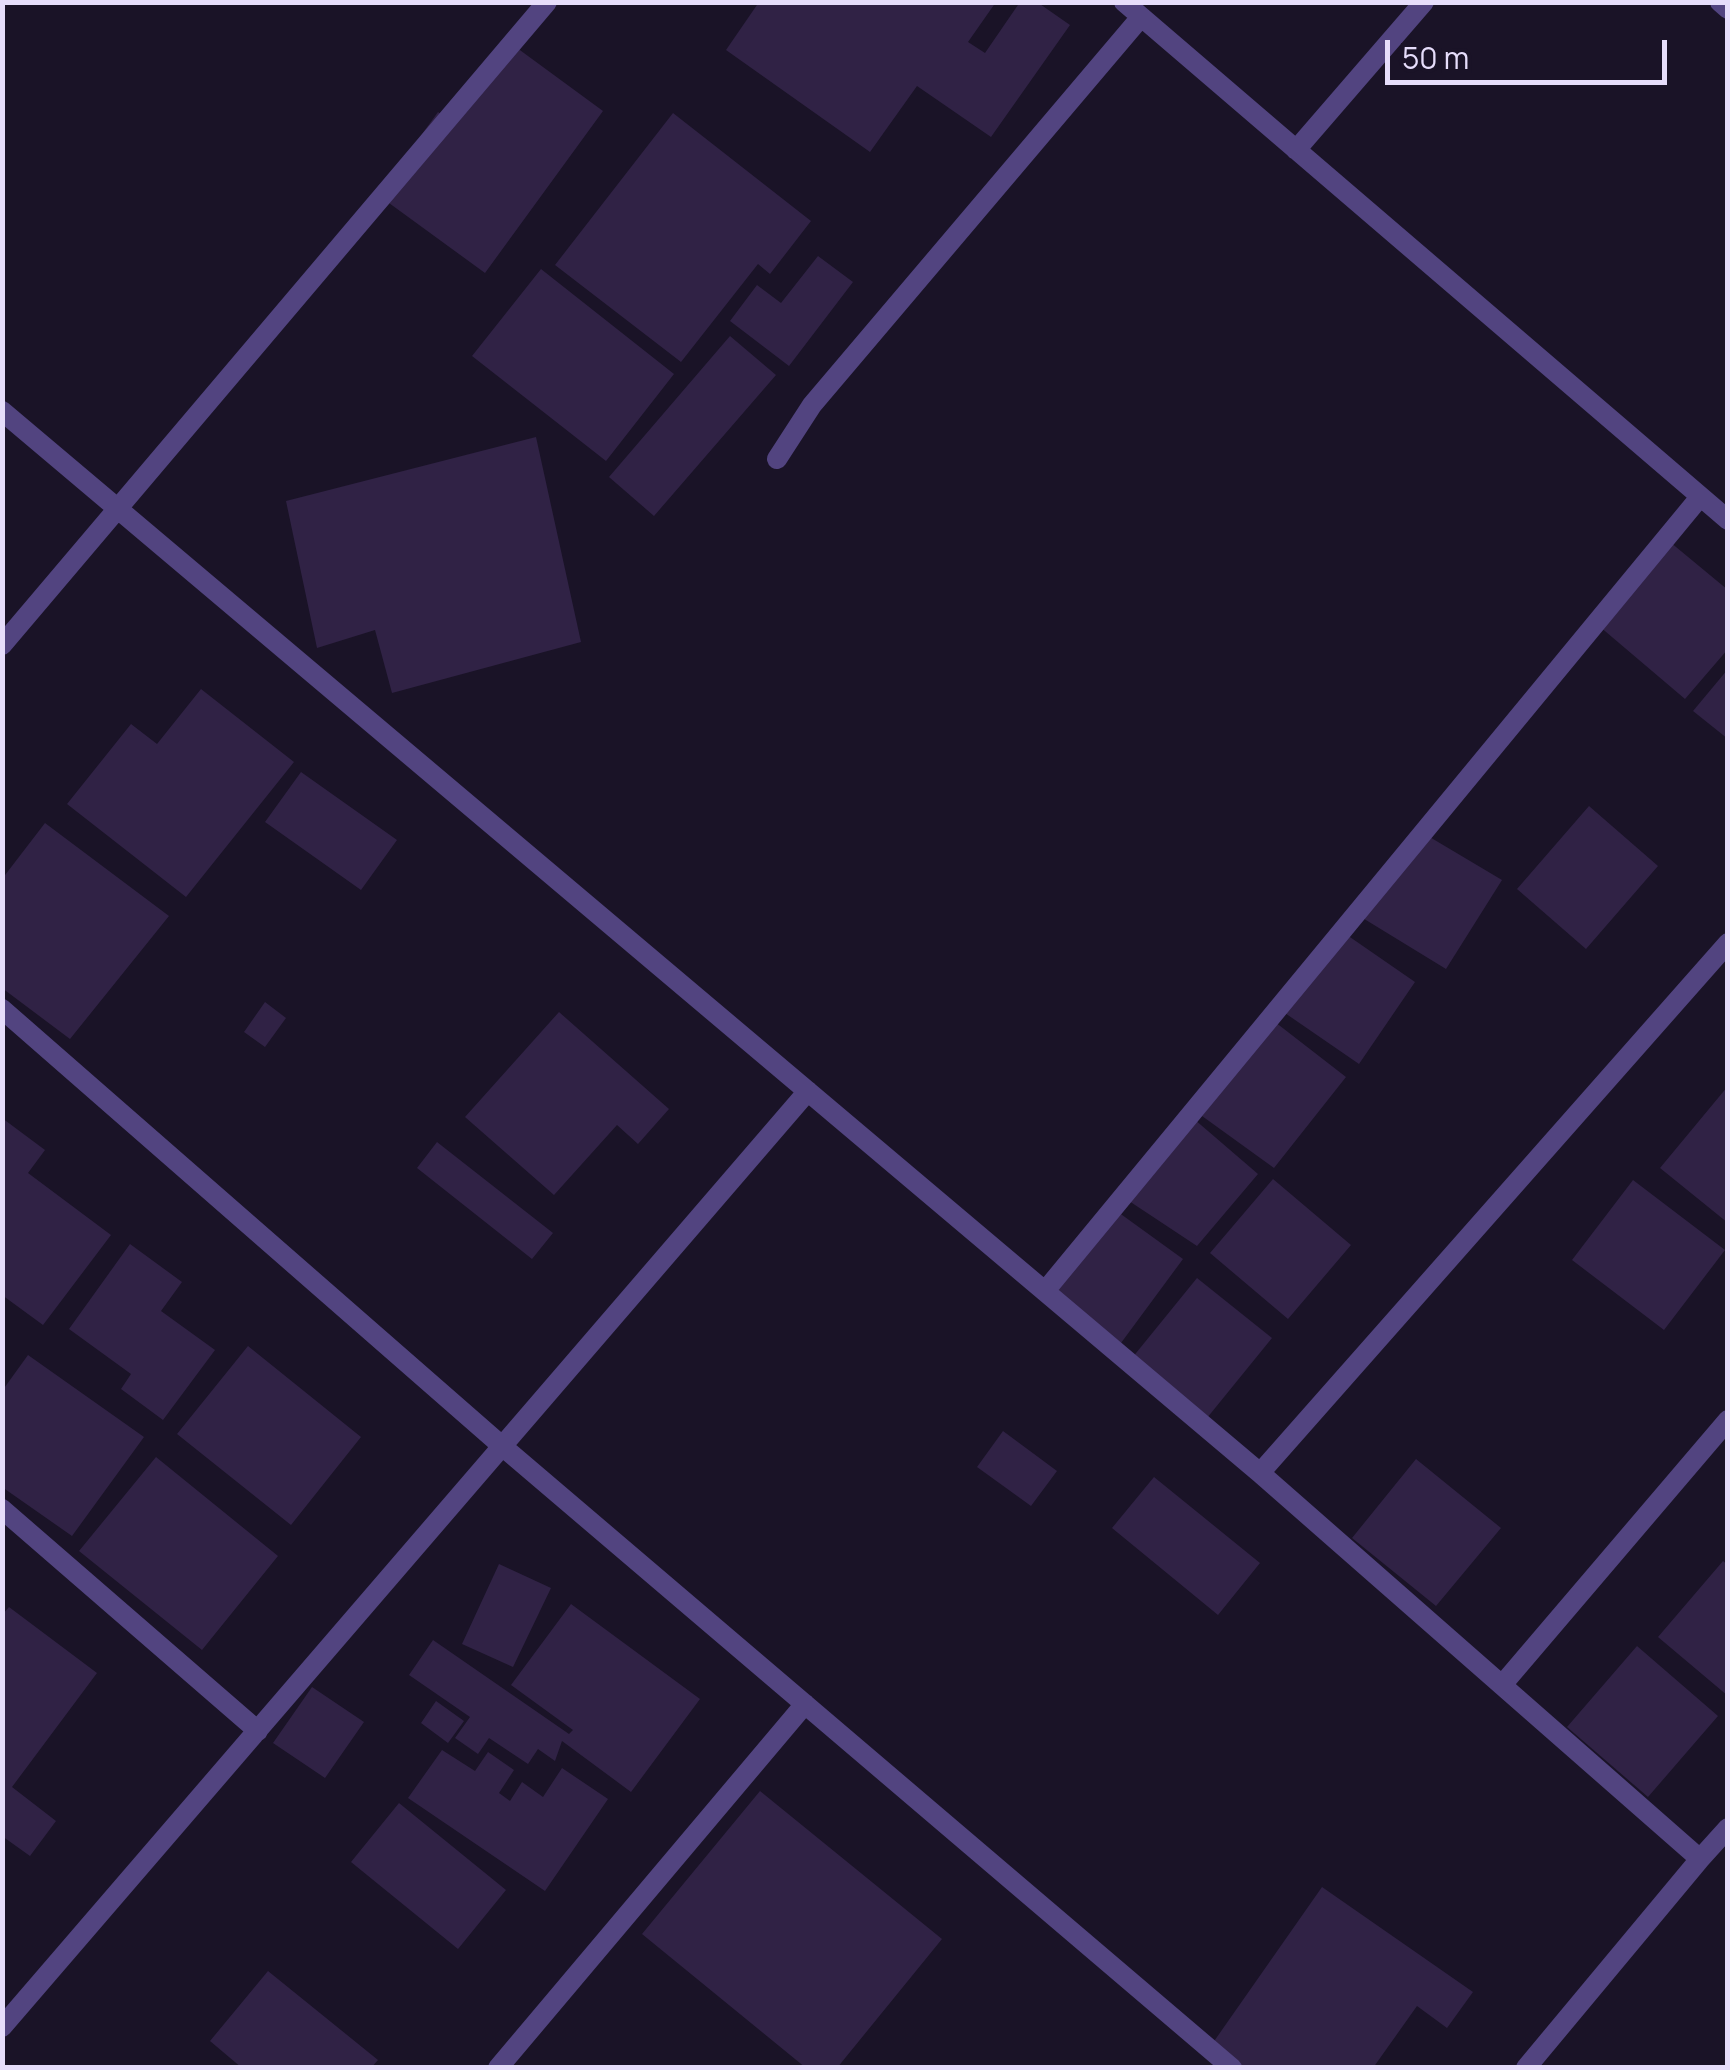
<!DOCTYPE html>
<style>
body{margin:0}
#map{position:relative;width:1730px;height:2070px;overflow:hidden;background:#1a1327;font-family:Manrope,sans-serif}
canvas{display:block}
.frame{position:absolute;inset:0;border:5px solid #e6ddfb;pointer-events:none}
.scale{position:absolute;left:1385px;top:40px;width:282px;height:45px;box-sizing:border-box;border:5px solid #e6ddfb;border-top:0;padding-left:12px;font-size:30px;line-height:35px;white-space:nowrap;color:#e6ddfb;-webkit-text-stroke:8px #1a1327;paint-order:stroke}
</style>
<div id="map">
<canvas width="1730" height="2070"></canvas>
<div class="frame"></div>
<div class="scale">50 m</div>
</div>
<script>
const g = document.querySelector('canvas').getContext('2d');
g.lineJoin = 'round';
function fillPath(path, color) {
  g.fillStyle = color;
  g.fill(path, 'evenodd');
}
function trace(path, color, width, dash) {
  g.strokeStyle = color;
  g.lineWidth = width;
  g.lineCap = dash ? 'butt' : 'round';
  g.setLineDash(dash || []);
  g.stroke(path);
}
const building = new Path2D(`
 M759,2h237l-28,40 17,11 35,-51h17l33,23 -79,112 -74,-51 -47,66 -144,-102z
 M513,45l90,66 -118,162 -107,-78 60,-83 17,12z
 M673,113l138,108 -41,53 -12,-10 -77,98 -126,-97z
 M818,256l35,26 -64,84 -59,-45 27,-36 24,18z
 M541,269l133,105 -68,87 -134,-105z
 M730,336l46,39 -122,141 -45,-39z
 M536,437l45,205 -189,51 -17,-63 -58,18 -31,-147z
 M1670,542l58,48v59l-43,50 -86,-73z
 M1728,669v70l-35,-28z
 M201,689l93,73 -108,135 -119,-93 64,-80 26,20z
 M301,772l96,68 -36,50 -96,-68z
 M1589,806l69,60 -72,83 -69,-60z
 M45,823l124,93 -99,123 -68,-51v-109z
 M1428,836l74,44 -56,89 -85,-52z
 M1347,935l68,47 -56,82 -77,-53z
 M265,1002l21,16 -21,29 -21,-15z
 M559,1012l110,97 -31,35 -21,-19 -63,70 -89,-78z
 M1275,1022l71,55 -72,91 -72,-52z
 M1728,1086v137l-68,-55z
 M2,1118l43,32 -17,23 83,62 -68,90 -41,-30z
 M1194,1119l64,55 -61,72 -71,-47z
 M437,1142l116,91 -21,26 -115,-91z
 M1273,1179l78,66 -63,74 -78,-66z
 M1633,1180l92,70 -61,80 -92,-70z
 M1118,1212l65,47 -62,84 -65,-51z
 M130,1244l52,38 -21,29 54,39 -52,70 -42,-31 10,-15 -62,-45z
 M1197,1278l75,60 -65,80 -75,-60z
 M248,1346l113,91 -70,88 -114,-91z
 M28,1355l116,82 -72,99 -70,-49v-96z
 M1003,1431l54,40 -26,35 -54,-39z
 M156,1457l122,99 -76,94 -123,-99z
 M1416,1459l85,69 -65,78 -84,-68z
 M1154,1477l106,86 -42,52 -106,-87z
 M1723,1561l5,4v131l-70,-59z
 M499,1564l52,24 -38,79 -51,-23z
 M571,1604l129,95 -69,93 -69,-51 -7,20 -17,-12 -10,15 -39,-26 -11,16 -23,-16 15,-21 -61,-42 24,-35 136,94 4,-4 -62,-45z
 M9,1607l88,66 -85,114 44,34 -26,35 -28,-20v-221z
 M1637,1646l81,70 -70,81 -81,-70z
 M312,1687l52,35 -39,56 -52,-35z
 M436,1701l28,20 -16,22 -27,-20z
 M442,1750l33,21 13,-19 26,18 -15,23 11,8 12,-19 21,15 19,-29 46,31 -63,92 -137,-93z
 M760,1791l182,148 -105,129h-31l-164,-134z
 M399,1803l107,87 -48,59 -107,-87z
 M1322,1887l151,105 -26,36 -30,-22 -44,62h-134l-29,-21z
 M268,1971l110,89 -7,8h-129l-32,-27z`);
const minor = new Path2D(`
 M1124,2l604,518
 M1720,2l8,7
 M1296,150l128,-148
 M2,411l1258,1062 440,386 -174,209
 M777,459l35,-54 329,-388
 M2,645l545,-643
 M2,1009l500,437 730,622
 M1045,1291l655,-794
 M1260,1473l468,-530
 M2,1509l256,222
 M1502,1685l226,-265
 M1700,1859l28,-31
 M2,2027l806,-936
 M498,2068l307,-364`);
fillPath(building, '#302245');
trace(minor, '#524480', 20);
</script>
